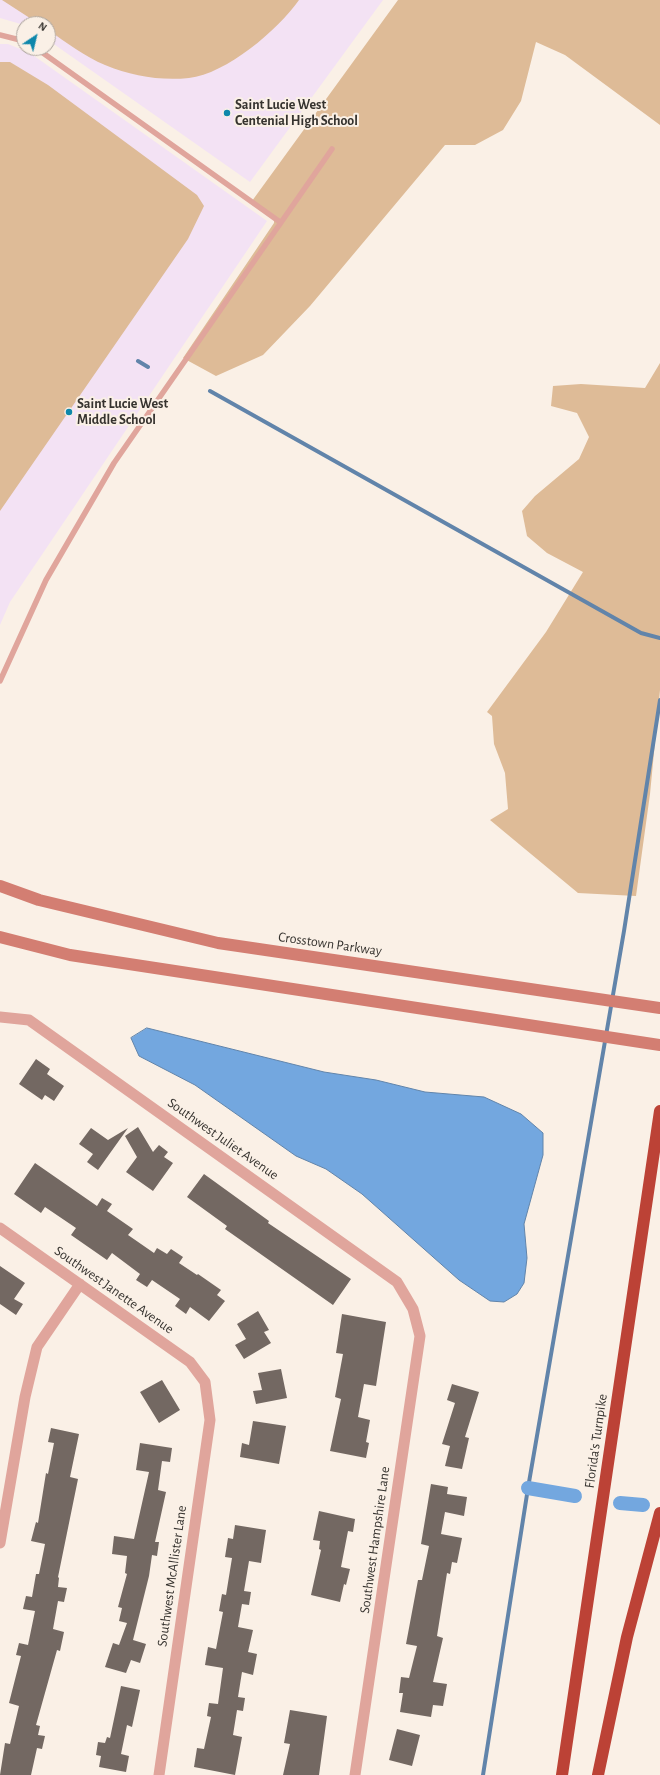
<!DOCTYPE html>
<style>
body{margin:0}
#map{position:relative;width:660px;height:1775px;overflow:hidden;background:#faf0e6;font-family:"Alegreya Sans",sans-serif}
canvas{display:block}
.north{position:absolute;left:16px;top:16px;width:40px;height:40px;box-sizing:border-box;background:#faf0e6;border:1px solid #aca49d;border-radius:50%;rotate:35deg;font-size:11px;font-weight:700;line-height:16px;text-align:center;color:#36332f}
.north::after{content:'';display:block;margin:auto;width:14px;height:18px;background:#0e87ab;clip-path:polygon(50% 0,100% 100%,50% 72%,0 100%)}
</style>
<div id="map">
<canvas width="660" height="1775"></canvas>
<div class="north">N</div>
</div>
<script>
const g = document.querySelector('canvas').getContext('2d');
g.lineJoin = 'round';
function fillPath(path, color) {
  g.fillStyle = color;
  g.fill(path, 'evenodd');
}
function trace(path, color, width, dash) {
  g.strokeStyle = color;
  g.lineWidth = width;
  g.lineCap = dash ? 'butt' : 'round';
  g.setLineDash(dash || []);
  g.stroke(path);
}
function label(font, color, halo, rows, align = 'center') {
  g.font = font + ' "Alegreya Sans",sans-serif';
  g.lineWidth = 4;
  g.setLineDash([]);
  g.textBaseline = 'middle';
  g.strokeStyle = halo;
  g.fillStyle = color;
  for (const [text, x, y, turn = 0] of rows) {
    g.save();
    g.translate(x, y);
    g.rotate((+turn || 0) * Math.PI / 180);
    g.textAlign = isNaN(turn) ? turn : align;
    if (halo) g.strokeText(text, 0, 0);
    g.fillText(text, 0, 0);
    g.restore();
  }
}
const education = new Path2D(`
 M0,0h383l-133,182 -202,-142v-16l-24,1 -24,-7z
 M0,44h8l22,9 237,168 -257,381 -10,23z`);
const green = new Path2D(`
 M2,0h297c-21,30 -73,74 -110,78 -29,3 -57,-2 -84,-13 -20,-8 -39,-23 -57,-35v-6h-9z
 M398,0h262v125l-95,-70 -29,-13 -15,59 -18,29 -28,15h-30l-135,161 -47,49 -47,21 -33,-18 91,-135v-5l-22,-17z
 M0,62h10l38,23 149,110 7,11 -16,33 -188,272z
 M660,363v327l-10,104 -14,102 -58,-3 -88,-73 18,-11 -3,-36 -11,-29 -2,-28 -5,-4 59,-80 37,-60 -36,-19 -20,-17 -5,-25 13,-15 44,-37 10,-22 -12,-24 -26,-7 2,-20 28,-2 64,4z`);
const water = new Path2D(`
 M147,1028l177,44 52,8 49,12 59,5 37,17 22,19v22l-19,69 3,34 -3,25 -7,11 -13,8 -14,-1 -31,-21 -97,-86 -36,-25 -30,-13 -101,-71 -56,-29 -8,-18z`);
const stream = new Path2D(`
 M138,361l10,6
 M210,391l431,242 19,5
 M483,1775l45,-287 96,-557 36,-231`);
const canal = new Path2D(`
 M528,1488l47,8
 M620,1503l23,2`);
const building = new Path2D(`
 M36,1059l14,10 -3,5 17,12 -10,15 -9,-6 -3,5 -23,-16z
 M138,1127l15,25 6,-7 9,7 -4,5 9,6 -20,28 -27,-19 11,-15 -12,-21z
 M91,1128l17,12 20,-12 -30,42 -11,-8 6,-8 -14,-10z
 M35,1163l62,43 5,-8 10,6 -5,7 26,18 -5,6 26,18 3,-5 10,6 4,-5 12,8 -4,6 18,12 1,-1 23,16 -4,5 8,6 -16,20 -19,-14 -4,7 -11,-8 5,-7 -28,-19 -5,7 -11,-7 4,-6 -28,-21 -5,7 -36,-25 5,-7 -31,-21 -4,6 -27,-19z
 M204,1174l65,47 -1,2 83,56 -18,26 -108,-76 2,-3 -40,-29z
 M0,1266l25,17 -11,16 9,5 -7,11 -16,-11z
 M258,1311l11,19 -5,2 7,11 -27,16 -9,-14 11,-6 -9,-15z
 M342,1314l44,8 -10,64 -12,-2 -6,33 12,3 -4,22 3,1 -3,15 -36,-7 11,-52 -6,-2 8,-43 -7,-1z
 M281,1369l6,29 -31,6 -3,-13 9,-1 -4,-17z
 M162,1380l18,30 -21,13 -19,-31z
 M452,1384l27,8 -14,45 4,1 -7,31 -17,-3 5,-20 -8,-2 13,-41 -8,-3z
 M253,1421l33,5 -7,38 -39,-7 2,-14 7,2z
 M51,1428l28,6 -9,43 8,2 -20,98 1,1 -1,9 9,1 -3,14 -6,-1 -5,28 11,3 -4,19 -3,-1 -21,75 4,1 -2,9 7,1 -3,13 -5,-1 -6,27h-31l5,-32 5,1 9,-38 -10,-3 12,-47 -5,-1 3,-12 9,2 7,-34 -12,-2 3,-13 6,1 4,-23h3l6,-30 -14,-3 5,-19 2,1 8,-50 2,1 6,-31 -6,-1z
 M140,1443l32,5 -2,14 -8,-1 -4,29 8,2 -11,50h4l-2,14 -5,-1 -3,21 -16,64 13,4 -6,19 -9,-3 -5,13 -21,-6 8,-24 6,2 8,-22 -8,-2 3,-13 -4,-1 9,-33 -2,-1 2,-17 -15,-2 2,-18 20,3 15,-67 -13,-2z
 M431,1484l17,3 -1,7 20,3 -3,19 -19,-4 -4,22 21,4 -5,25 -5,-1 -2,12 -3,-1 -10,63 6,2 -10,44 14,2 -4,22 -10,-1 -2,12 -31,-5 3,-19h-4l2,-16 8,1 8,-32 -11,-2 12,-64h4l7,-34 -8,-2z
 M319,1511l36,8 -2,13 -5,-1 -7,36 9,2 -4,16 -2,-1 -4,18 -29,-7 10,-45 -2,-1 1,-8 -7,-1z
 M235,1525l31,5 -5,33 -12,-2 -5,30 7,1 -2,13 -7,-1 -4,23 15,3 -5,22 9,2 -4,21 -11,-3 -4,25 7,1 -2,13 -6,-1 -4,25 9,2 -7,38 -41,-8 3,-19 7,1 7,-32 -4,-1 2,-13 9,1 5,-36 -18,-3 3,-18 8,2 7,-37 -4,-1 3,-17 4,1 6,-37 -7,-1 3,-19 5,1z
 M121,1686l19,4 -8,37 -5,-2 -6,29 8,2 -3,16 -27,-5 2,-11 -5,-1 2,-13 7,1 2,-6 3,1z
 M290,1710l37,6 -8,59h-36l7,-31 -6,-1z
 M397,1729l23,6 -8,31 -23,-6z`);
const service = new Path2D(`
 M0,35l24,6
 M36,48l244,174
 M0,681l46,-101 68,-117 218,-314`);
const minor = new Path2D(`
 M0,1017l29,3 368,262 16,27 7,27 -65,439
 M0,1228l190,134 15,20 5,38 -51,355
 M0,1543l25,-146 12,-50 43,-63`);
const secondary = new Path2D(`
 M0,886l39,14 179,43 442,65
 M0,937l70,18 590,90`);
const motorway = new Path2D(`
 M562,1775l98,-664
 M598,1775l29,-138 33,-124`);
const markers = [
 [227,113,4,"#0e87ab"],
 [69,412,4,"#0e87ab"]
];
const poiNames = [
 ["Saint Lucie West",235,105],
 ["Centenial High School",235,121],
 ["Saint Lucie West",77,404],
 ["Middle School",77,420]
];
const streetNames = [
 ["Crosstown Parkway",330,944,8],
 ["Southwest Juliet Avenue",223,1139,35],
 ["Southwest Janette Avenue",114,1290,35],
 ["Florida's Turnpike",596,1441,-82],
 ["Southwest Hampshire Lane",375,1540,-82],
 ["Southwest McAllister Lane",172,1576,-82]
];
fillPath(education, '#f3e2f4');
fillPath(green, '#debb97');
fillPath(water, '#73a7df');
trace(water, '#6184aa', 1);
trace(stream, '#6184aa', 4);
trace(canal, '#73a7df', 14);
fillPath(building, '#736862');
trace(service, '#e0a59c', 5.5);
trace(minor, '#e0a59c', 11);
trace(secondary, '#d37e72', 12);
trace(motorway, '#bc4236', 12);
for (const [x, y, r, color] of markers) {
  const dot = new Path2D();
  dot.arc(x, y, r, 0, 2 * Math.PI);
  g.fillStyle = color;
  g.fill(dot);
  trace(dot, '#faf0e6', 1.5);
}
label('bold 14px', '#36332f', '#faf0e6', poiNames, 'left');
label('14px', '#36332f', '#faf0e6', streetNames);
</script>
